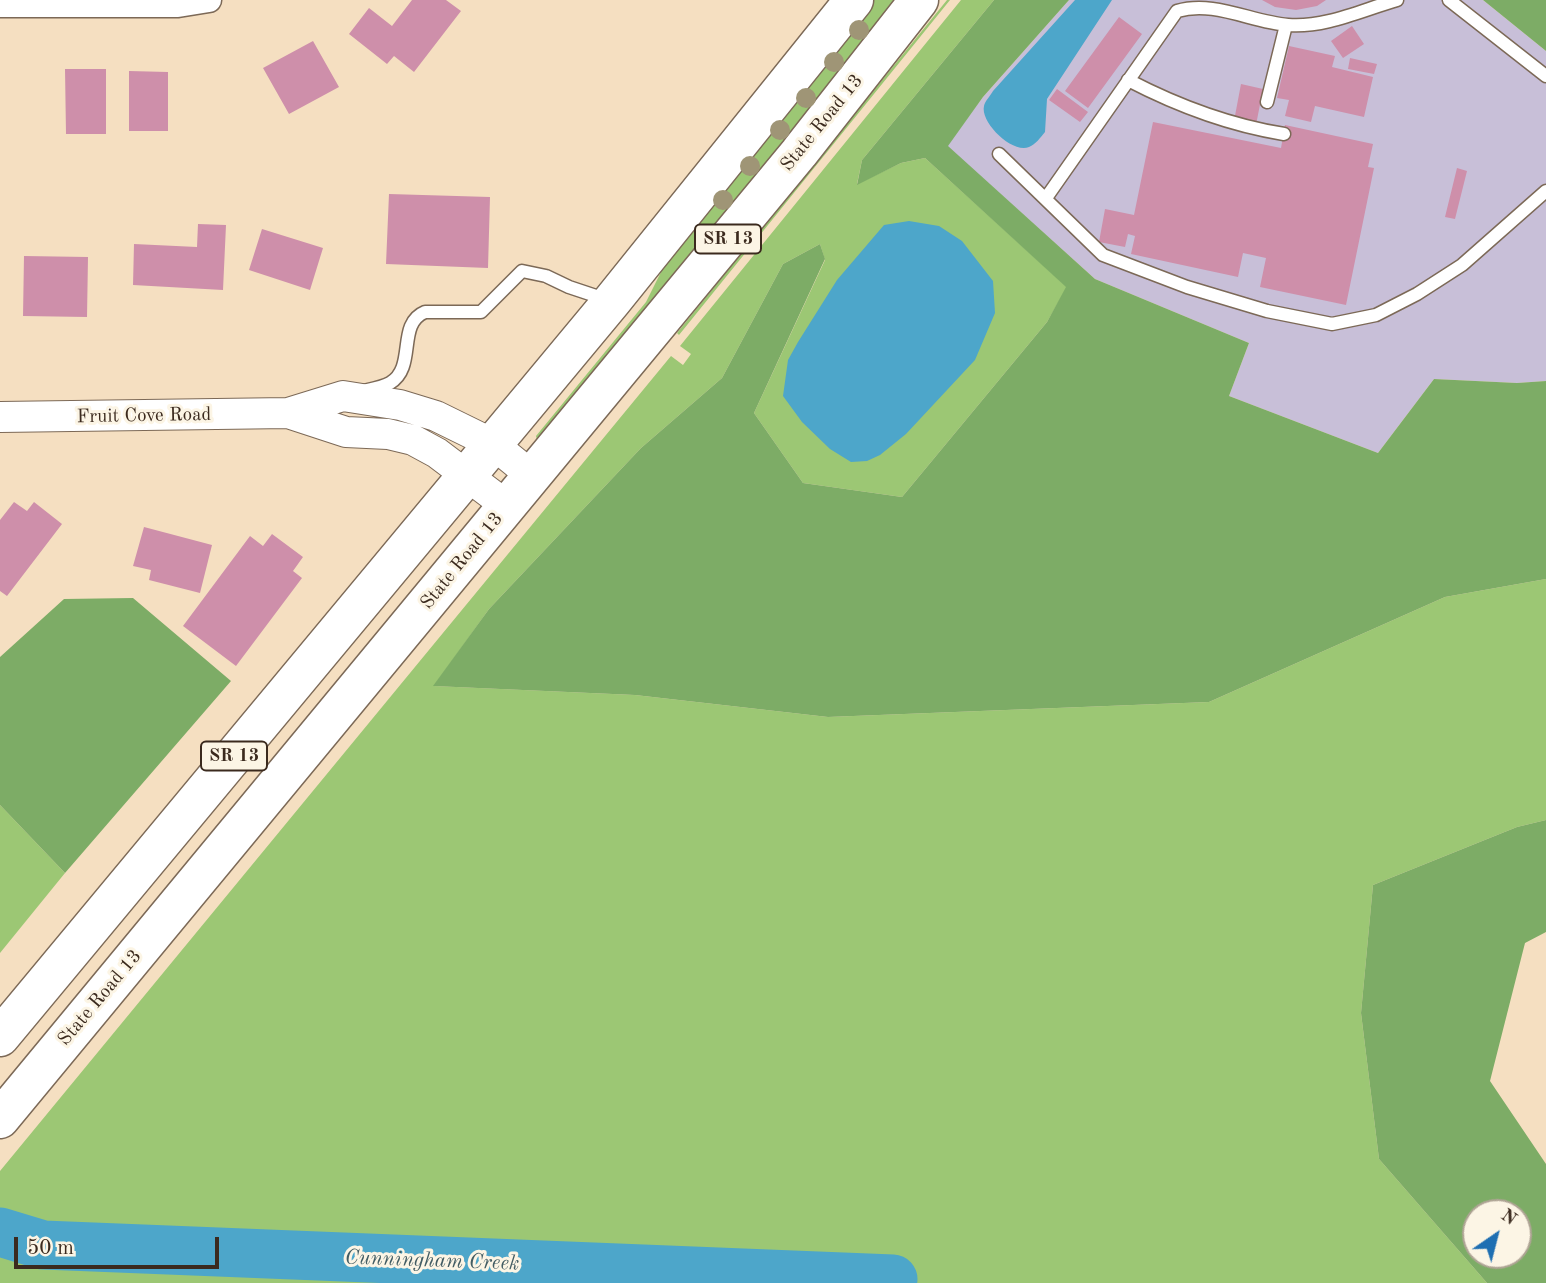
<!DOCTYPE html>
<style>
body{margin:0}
#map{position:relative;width:1546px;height:1283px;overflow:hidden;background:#f5dfc1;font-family:"Old Standard TT",serif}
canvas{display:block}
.north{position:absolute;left:1462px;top:1199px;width:70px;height:70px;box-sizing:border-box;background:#fcf5e5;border:2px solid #afa495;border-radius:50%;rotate:35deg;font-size:19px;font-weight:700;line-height:28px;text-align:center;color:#3b2a1e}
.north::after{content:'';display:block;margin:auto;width:24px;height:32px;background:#1f6fb2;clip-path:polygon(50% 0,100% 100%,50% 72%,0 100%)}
.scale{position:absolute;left:14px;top:1237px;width:205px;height:32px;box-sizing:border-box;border:4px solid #3b2a1e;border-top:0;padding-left:9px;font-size:21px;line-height:24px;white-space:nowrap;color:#3b2a1e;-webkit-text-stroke:5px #fcf5e5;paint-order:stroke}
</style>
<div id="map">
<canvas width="1546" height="1283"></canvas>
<div class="north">N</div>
<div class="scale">50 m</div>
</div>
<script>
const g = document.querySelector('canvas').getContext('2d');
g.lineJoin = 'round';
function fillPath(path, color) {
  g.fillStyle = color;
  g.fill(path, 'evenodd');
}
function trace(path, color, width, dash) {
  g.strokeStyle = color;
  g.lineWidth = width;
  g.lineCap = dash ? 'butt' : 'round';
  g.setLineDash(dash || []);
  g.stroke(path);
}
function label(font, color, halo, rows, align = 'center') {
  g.font = font + ' "Old Standard TT",serif';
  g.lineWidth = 6;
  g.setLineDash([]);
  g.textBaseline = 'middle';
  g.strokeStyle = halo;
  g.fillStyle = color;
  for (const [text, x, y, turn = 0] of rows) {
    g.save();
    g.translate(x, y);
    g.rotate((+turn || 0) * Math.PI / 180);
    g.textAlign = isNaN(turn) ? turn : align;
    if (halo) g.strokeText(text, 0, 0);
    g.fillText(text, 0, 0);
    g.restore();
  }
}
const industrial = new Path2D(`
 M1069,0h414l63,51v330l-29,2 -83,-4 -56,74 -149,-57 20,-53 -154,-64 -148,-133 36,-49z`);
const green = new Path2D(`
 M871,0h27l-238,295 -121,146 -2,-1 -1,-4 110,-134 23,-46z
 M947,0h3l-271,335 -2,-2z
 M961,0h33l-132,160 -5,24 44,-21 24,-5 142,129 -20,35 -145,175 -99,-14 -49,-70 71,-153 -5,-16 -37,20 -61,114 -81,70 -152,161 -55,77 201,9 193,22 381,-15 236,-105 101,-18v241l-29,7 -144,58 -12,128 18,146 108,124h-1487v-112l671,-815 12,9 8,-11 -11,-8z
 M0,805l65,68 -65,80z`);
const forest = new Path2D(`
 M994,0h75l-86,97 -35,49 147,133 154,64 -20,53 149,57 56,-74 83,4 29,-2v198l-101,18 -236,105 -381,15 -193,-22 -202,-9 56,-77 152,-161 81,-70 61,-114 37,-20 5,15 -71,154 49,70 99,14 145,-175 19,-35 -141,-129 -24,5 -44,22 5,-25z
 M1483,0h63v51z
 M133,598l98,83 -166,192 -65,-68v-148l64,-58z
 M1546,820v112l-21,11 -35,138 56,83v119h-59l-108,-124 -18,-146 12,-128 144,-58zM1476,1213h42v42h-42z`);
const water = new Path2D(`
 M1075,0h37l-65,99 -2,33c-5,6 -9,12 -16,15 -17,7 -49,-25 -45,-41 1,-5 7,-11 9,-15z
 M909,221l30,5 23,15 31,40 2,32 -20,47 -69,74 -26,21 -13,6 -16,1 -21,-13 -28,-27 -19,-26 5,-36 10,-18 39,-62 47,-55z`);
const stream = new Path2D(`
 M893,1279l15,4`);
const river = new Path2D(`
 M0,1232l43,13 850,34`);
const building = new Path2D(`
 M412,0h34l15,11 -47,61 -20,-16 -7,8 -38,-30 20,-26 23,18z
 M1262,0h64l-9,6 -21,4 -21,-3z
 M1119,17l23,17 -54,74 -23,-17z
 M1352,26l12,18 -21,14 -12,-17z
 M313,41l26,46 -50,27 -26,-46z
 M1289,46l46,10 -3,11 41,10 -9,40 -49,-11 -4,16 -26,-6 4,-16 -12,-2z
 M1350,58l27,6 -3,10 -26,-5z
 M65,69h41v65h-40z
 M129,71l39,1v59h-39z
 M1241,84l22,5 -7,36 -22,-4z
 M1057,89l31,23 -8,10 -31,-22z
 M1153,122l128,26 4,-23 88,19 -5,23 6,1 -28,137 -86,-18 6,-29 -23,-5 -5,24 -107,-23 4,-18 -7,-2 -3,13 -26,-5 6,-33 29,6z
 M1457,168l10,3 -12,48 -10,-2z
 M389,194l101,3 -2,71 -102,-4z
 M198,224l28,1 -3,65 -90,-5 1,-41 63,3z
 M262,229l61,19 -13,42 -61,-20z
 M24,256l64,1 -1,60 -64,-1z
 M14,502l13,9 7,-9 28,22 -55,72 -7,-5v-71z
 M144,527l68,18 -12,48 -51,-13 2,-10 -18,-4z
 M272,534l31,23 -10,14 9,7 -66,88 -53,-40 67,-90 13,10z`);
const service = new Path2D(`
 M1449,0l97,76
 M1128,80c50,26 100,45 156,54
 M1267,102l19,-77
 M999,154l104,101 84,32 80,24 65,13 44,-9 41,-21 45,-29 84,-74
 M1046,198l131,-187c37,-11 74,11 111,14 37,3 74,-15 109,-25
 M363,391c9,-2 20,-4 27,-8 27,-16 6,-59 35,-71h56l41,-41 24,5 23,11 39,13`);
const minor = new Path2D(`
 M0,5h178l31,-5`);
const tertiary = new Path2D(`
 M288,413l58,19 42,2 25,6 24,13 70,53
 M0,417l288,-4 55,-17 57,9 36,11 57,28 39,32`);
const primary = new Path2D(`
 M0,1037l612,-736 242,-301
 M0,1119l799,-966 120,-153`);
const trees = [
 [859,30],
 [834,62],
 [806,98],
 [780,130],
 [750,166],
 [723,200]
];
const shields = [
 [728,239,66],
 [234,756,66]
];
const shieldNames = [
 ["SR 13",728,239],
 ["SR 13",234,756]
];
const streetNames = [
 ["State Road 13",822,123,-51],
 ["Fruit Cove Road",144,416,-1],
 ["State Road 13",462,561,-51],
 ["State Road 13",100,998,-50]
];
const waterNames = [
 ["Cunningham Creek",432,1261,2]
];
fillPath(industrial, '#c8bfd8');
fillPath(green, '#9cc774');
fillPath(forest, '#7dac66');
fillPath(water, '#4da6ca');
trace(stream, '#4da6ca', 8);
trace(river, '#4da6ca', 49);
fillPath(building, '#ce8faa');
trace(service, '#7c6957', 15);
trace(minor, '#7c6957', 27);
trace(tertiary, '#7c6957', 32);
trace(primary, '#7c6957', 41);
trace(service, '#fff', 12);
trace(minor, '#fff', 24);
trace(tertiary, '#fff', 30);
trace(primary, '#fff', 38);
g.fillStyle = '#9f9576';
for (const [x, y] of trees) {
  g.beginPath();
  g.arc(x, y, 10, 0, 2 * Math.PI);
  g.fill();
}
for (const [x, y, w] of shields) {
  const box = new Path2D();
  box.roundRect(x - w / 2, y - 14.5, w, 29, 5);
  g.fillStyle = '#fcf5e5';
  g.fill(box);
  trace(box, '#3b2a1e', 2);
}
label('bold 18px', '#3b2a1e', null, shieldNames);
label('19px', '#3b2a1e', '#fcf5e5', streetNames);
label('italic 21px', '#425c63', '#fcf5e5', waterNames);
</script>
